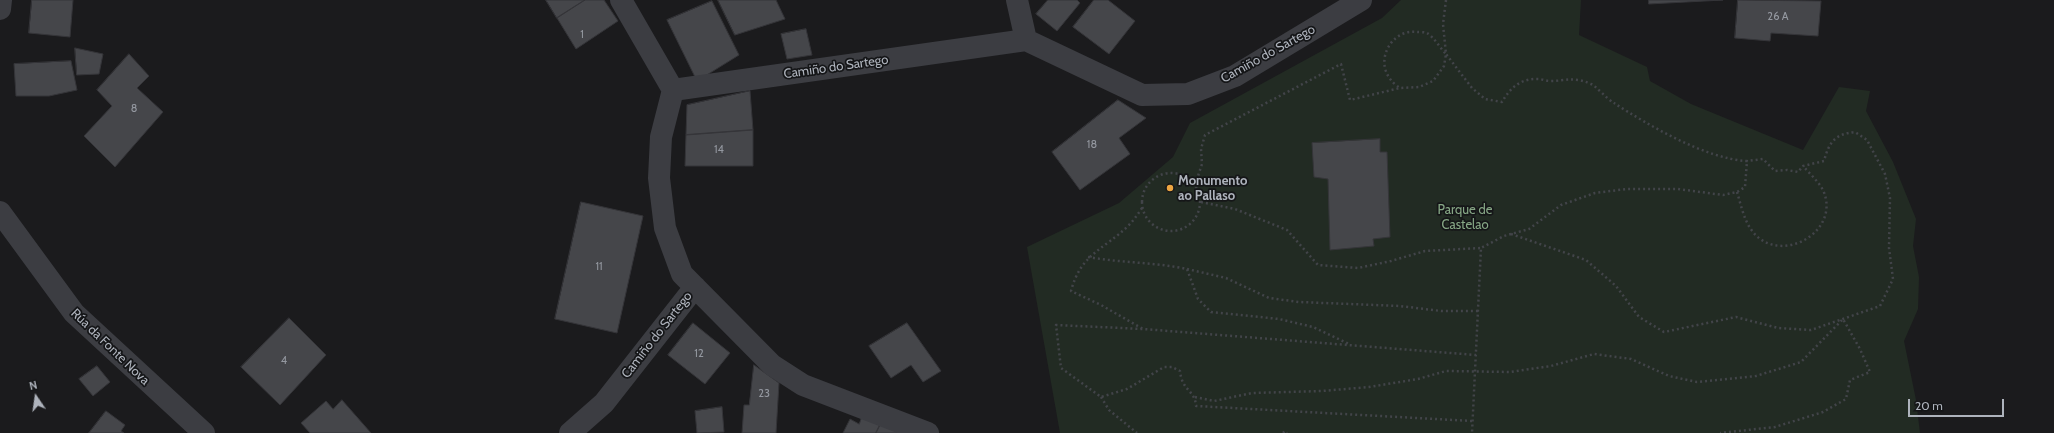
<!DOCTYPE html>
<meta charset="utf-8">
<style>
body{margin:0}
#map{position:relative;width:2054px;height:433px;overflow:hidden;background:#1b1b1d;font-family:Cabin,sans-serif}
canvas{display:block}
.north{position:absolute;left:16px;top:377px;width:40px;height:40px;-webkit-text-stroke:3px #151618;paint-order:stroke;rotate:347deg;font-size:11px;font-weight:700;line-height:16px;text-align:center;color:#aeb3bc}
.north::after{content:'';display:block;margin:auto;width:14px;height:18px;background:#aeb3bc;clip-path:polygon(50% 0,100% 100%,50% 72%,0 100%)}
.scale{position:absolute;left:1908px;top:399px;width:96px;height:18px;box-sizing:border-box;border:2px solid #aeb3bc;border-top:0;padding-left:5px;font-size:12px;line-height:14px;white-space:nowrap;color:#aeb3bc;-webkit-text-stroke:3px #151618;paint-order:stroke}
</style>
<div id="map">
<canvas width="2054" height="433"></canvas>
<div class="north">N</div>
<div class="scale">20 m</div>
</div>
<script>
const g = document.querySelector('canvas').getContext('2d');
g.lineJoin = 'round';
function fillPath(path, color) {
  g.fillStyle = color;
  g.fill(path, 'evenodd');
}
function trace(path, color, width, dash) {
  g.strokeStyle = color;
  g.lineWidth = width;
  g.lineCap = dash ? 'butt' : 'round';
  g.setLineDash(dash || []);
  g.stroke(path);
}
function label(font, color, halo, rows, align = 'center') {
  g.font = font + ' Cabin,sans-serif';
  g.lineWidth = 3.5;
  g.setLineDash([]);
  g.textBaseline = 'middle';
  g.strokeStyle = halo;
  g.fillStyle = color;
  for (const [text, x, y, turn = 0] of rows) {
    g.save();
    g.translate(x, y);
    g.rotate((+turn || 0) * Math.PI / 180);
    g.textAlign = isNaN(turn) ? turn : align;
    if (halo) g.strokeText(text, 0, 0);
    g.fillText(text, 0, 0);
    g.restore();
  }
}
const green = new Path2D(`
 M1401,0h180l-2,35 68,32 3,14 41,23 112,46 36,-63 31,4 -4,20 27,51 23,57 -3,27 6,31 -1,32 -14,32 12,59 4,33h-860l-33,-186 92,-44 54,-46 17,-34 192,-105z`);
const building = new Path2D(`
 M32,0h41l-3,37 -41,-4z
 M546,0h39l-28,18z
 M585,0h19l14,21 -42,28 -19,-31z
 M718,0h58l9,19 -50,16z
 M1048,0h29l3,3 -23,28 -21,-17z
 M1094,0h14l27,21 -26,33 -36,-27z
 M1649,0h74l-74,4z
 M1738,0l83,1 -3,35 -47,-3 -1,8 -35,-3z
 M712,1l27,54 -42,26 -30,-61z
 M806,29l6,26 -25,4 -6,-25z
 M75,48l28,6 -4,20 -22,1z
 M129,54l20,22 -12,12 26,24 -48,55 -31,-31 28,-30 -15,-16z
 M71,61l6,29 -28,6h-33l-2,-32z
 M750,91l3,39 -67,5 1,-30z
 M1118,100l28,18 -27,20 11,16 -50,36 -28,-38z
 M753,130v36h-68l1,-31z
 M1380,139v13h7l3,85 -17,2 1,7 -44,4 -2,-71 -14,-2 -2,-34z
 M581,202l62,14 -26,117 -62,-14z
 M289,318l37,37 -46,50 -39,-38z
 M693,323l37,30 -25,31 -37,-29z
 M907,323l34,48 -18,11 -12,-17 -20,13 -22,-32z
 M754,365l25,18 -3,50h-34l2,-28h5z
 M97,366l13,16 -17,14 -14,-17z
 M342,400l29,33h-61l-9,-10 25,-22 7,8z
 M722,407l2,25 -27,1 -2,-22z
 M106,411l19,14 -4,6 3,2h-35z
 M862,417l18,8 -4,8h-33l7,-14 9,5z
 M880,425l20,8h-24z`);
const path = new Path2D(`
 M1446,0l-3,24 3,30 26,34 13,11 17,3c8,-14 19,-24 36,-23 4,0 8,2 12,2 17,0 23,-5 41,3 5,2 16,15 23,19 34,22 92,56 133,58l-2,26 -8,5 -14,3 -45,-6h-51l-32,4 -34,12 -32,24 -25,7 -23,12 -9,185
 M1142 202a29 29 0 1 1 58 0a29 29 0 1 1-58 0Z
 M1195,185l7,-21 -1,-15 4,-14 136,-71 9,36 50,-12 19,-1 14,-6 11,-15 2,-12c-6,-6 -12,-17 -19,-21 -3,-1 -7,-1 -9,-1 -26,-4 -44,28 -27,48 2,3 6,6 9,8
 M1737,192c4,13 7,29 16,40 27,34 89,0 70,-42 -5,-9 -13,-16 -20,-24
 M1201,202l34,7 52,21 31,35 40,3 33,-7 34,-10 56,-3
 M1142,208c-4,6 -8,12 -13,17 -25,25 -48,28 -58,66l30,14 42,24
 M1511,234l75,26 30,26 23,31 25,15 72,-15 42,11 33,2 69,-24 13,-27 -4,-31 1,-50 -5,-24 -18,-34 -12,-8c-20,2 -26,10 -31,29l-21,5 -5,6 -11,-2 -12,1 -12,-12 -16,2
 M1088,257c33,6 66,5 99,12l11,30 13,13 68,7 34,8 36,17
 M1187,269l39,9 43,20 30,4 101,4 41,5h37
 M1101,397l8,13 28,23
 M1195,397l19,4 38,-8 70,-2 47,-4 49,-8 28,-8 64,1 41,-6 43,-12 37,5 38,17 28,6 59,-6 45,-14 42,-43 17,30 10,23 -20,8 -4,19 -23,13 -48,15 -55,6
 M1472,421l-276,-15c-1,-16 -14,-15 -16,-35l-8,-4h-8l-37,22 -26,8 -40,-29 -5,-43 87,4 333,26
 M1283,433l2,-2 2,2`);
const street = new Path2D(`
 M621,0l52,90
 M1017,0l9,40
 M0,9l1,-9
 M673,90l353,-50 116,55 46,-1 47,-18 126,-76
 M673,90l-12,47 -2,41 6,50 17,46 90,91 31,20 125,48
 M0,212l74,101 130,120
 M570,433l34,-30 91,-116`);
const markers = [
 [1170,188,4,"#eda642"]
];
const numberNames = [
 ["26 A",1778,17],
 ["1",582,35],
 ["8",134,109],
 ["18",1092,145],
 ["14",719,150],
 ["11",599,267],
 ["12",699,354],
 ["4",284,361],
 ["23",764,394]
];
const streetNames = [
 ["Camiño do Sartego",1268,54,-29],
 ["Camiño do Sartego",836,67,-8],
 ["Camiño do Sartego",657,335,-52],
 ["Rúa da Fonte Nova",110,347,44]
];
const poiNames = [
 ["Monumento",1178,181],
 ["ao Pallaso",1178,196]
];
const parkNames = [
 ["Parque de",1465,210],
 ["Castelao",1465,225]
];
fillPath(green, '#222b23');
fillPath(building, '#45464a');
trace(building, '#353539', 1);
trace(path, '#424449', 2.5, [2, 3]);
trace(street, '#3c3d42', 22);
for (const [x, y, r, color] of markers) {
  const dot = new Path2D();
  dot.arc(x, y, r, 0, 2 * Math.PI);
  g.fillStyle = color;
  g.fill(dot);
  trace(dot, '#151618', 1.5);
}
label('11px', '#9498a0', null, numberNames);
label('13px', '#aeb3bc', '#151618', streetNames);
label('bold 13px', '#aeb3bc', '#151618', poiNames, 'left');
label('13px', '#86a685', '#151618', parkNames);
</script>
